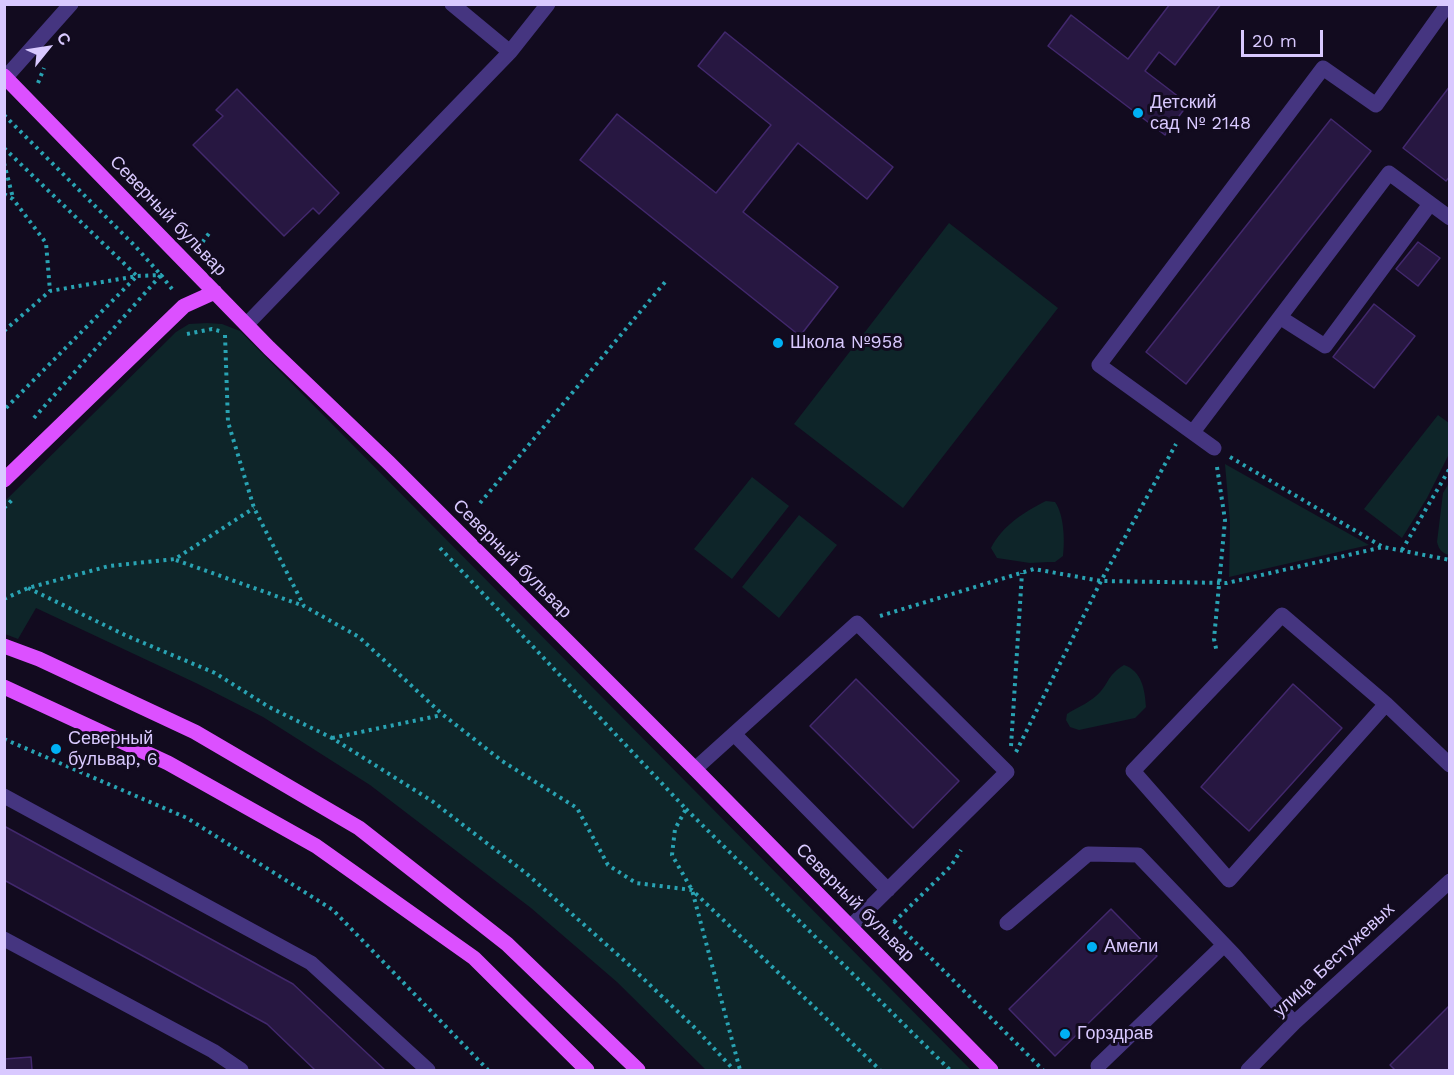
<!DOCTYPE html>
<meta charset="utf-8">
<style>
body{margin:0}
#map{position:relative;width:1454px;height:1075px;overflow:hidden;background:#120b1f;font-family:"Work Sans",sans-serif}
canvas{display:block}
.frame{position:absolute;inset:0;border:6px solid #d9c9ff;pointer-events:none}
.north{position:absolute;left:18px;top:18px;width:60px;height:60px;-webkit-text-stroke:4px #120b1f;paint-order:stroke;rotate:60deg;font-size:16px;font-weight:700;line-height:24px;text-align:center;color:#d9c9ff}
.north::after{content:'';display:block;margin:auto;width:21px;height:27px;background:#d9c9ff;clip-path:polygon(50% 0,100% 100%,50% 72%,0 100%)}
.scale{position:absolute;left:1241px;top:30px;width:82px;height:27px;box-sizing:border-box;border:3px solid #d9c9ff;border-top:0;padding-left:8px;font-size:18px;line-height:21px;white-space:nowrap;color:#d9c9ff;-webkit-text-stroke:4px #120b1f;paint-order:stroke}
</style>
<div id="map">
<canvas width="1454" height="1075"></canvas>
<div class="frame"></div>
<div class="north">С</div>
<div class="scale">20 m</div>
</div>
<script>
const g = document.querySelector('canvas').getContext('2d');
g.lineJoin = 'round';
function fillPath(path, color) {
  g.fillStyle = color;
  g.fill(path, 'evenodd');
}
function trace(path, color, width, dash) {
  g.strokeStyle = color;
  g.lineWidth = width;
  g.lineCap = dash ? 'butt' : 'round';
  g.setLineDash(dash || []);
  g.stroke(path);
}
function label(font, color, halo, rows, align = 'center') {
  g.font = font + ' "Work Sans",sans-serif';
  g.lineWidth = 6;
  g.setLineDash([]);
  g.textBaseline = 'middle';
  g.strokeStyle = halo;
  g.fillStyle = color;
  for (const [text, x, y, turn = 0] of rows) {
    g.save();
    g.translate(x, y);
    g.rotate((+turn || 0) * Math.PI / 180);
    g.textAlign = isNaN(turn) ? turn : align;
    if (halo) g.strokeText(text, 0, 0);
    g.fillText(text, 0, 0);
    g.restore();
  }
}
const green = new Path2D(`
 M949,223l109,85 -155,200 -109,-84z
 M207,323l15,1 18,7 731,739h-265l-89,-88 -86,-74 -161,-123 -107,-68 -65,-33 -162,-76 -18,31 -13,-5v-133l171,-169 13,-8z
 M1438,415l11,8v31l-22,44 -25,40 -38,-29z
 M1225,464l144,81 -140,32 1,-54z
 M752,477l37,29 -57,73 -38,-30z
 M1449,483v72c-7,-2 -10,-5 -12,-13l6,-49z
 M1046,501l9,1c9,12 10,39 8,54l-8,6h-7l-18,1 -33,-5 -6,-10c12,-23 33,-36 55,-47z
 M799,515l38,30 -58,73 -37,-31z
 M1124,665c18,6 21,25 22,42l-11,11 -56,12 -9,-3 -4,-7 1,-6c9,-6 20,-10 29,-18 13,-11 10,-20 28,-31z`);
const building = new Path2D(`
 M1170,4h51l-46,61 -16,-13 -14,19 43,33 -23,31 -117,-89 23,-31 57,44z
 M725,32l168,135 -26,32 -69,-56 -55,69 95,75 -38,49 -220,-176 37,-46 99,79 55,-68 -73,-59z
 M1450,86v90l-4,5 -43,-33z
 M237,89l102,104 -20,21 -6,-6 -29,28 -91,-91 30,-29 -7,-6z
 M1331,119l40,32 -185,233 -40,-32z
 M1418,242l22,16 -22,28 -22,-17z
 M1374,304l41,32 -41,52 -41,-31z
 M856,679l103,102 -46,47 -103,-102z
 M1293,684l49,44 -93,103 -48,-44z
 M4,826l289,158 92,86h-70l-48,-46 -263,-144z
 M1111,909l46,47 -102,100 -46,-47z
 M1450,1005v65h-55l-5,-5z
 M31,1057l1,13h-28v-11z`);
const path = new Path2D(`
 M38,83l6,-15
 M4,115l131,131 26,29 -128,144
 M4,148l133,128 -133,134
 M4,163l9,35
 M4,194l9,5 33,44 4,48
 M198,248l12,-16
 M161,275l11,14
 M4,331l46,-40 87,-15 25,-1
 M187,334l25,-5 11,3
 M225,335l3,87 26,86 50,98 55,31 83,77 60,47 75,47 31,57 28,18 56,7 188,180
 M1230,457l153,90 67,13
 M1217,467l8,53 -11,119 3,14
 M480,503l186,-222
 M4,508l8,-8
 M440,548l246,261 -11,20 -3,26 20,35 48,180
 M1402,550l48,-82
 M176,560l128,46
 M28,588l99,48 88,37 54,34 63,31 100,63 95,73 100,89 69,66 38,41
 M4,599l24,-11 81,-22 66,-7 79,-51
 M880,616l154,-47 67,12 126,2 156,-36
 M332,738l110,-23
 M4,739l183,79 146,92 155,160
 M1011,746l11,-173
 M1016,752l85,-171 75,-137
 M686,809l264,261
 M894,921l149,149
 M894,922l57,-56 10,-16`);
const minor = new Path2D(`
 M510,52l38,-48
 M6,77l65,-73
 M1281,318l44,28 105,-142
 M247,324l263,-272 -58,-48
 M1193,432l196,-259 61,45
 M1214,448l-115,-83 224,-297 53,37 72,-101
 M1386,704l-157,176 -96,-109 149,-156 104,89 64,61
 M734,734l154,156
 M695,769l162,-146 150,149 -156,154
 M4,796l307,167 117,107
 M1007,923l81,-69 50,1 96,100 60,68
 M4,939l209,112 28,19
 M1098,1066l126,-121
 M1248,1070l46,-47 156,-142`);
const major = new Path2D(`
 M4,76l265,272 120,115 306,306 296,301
 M4,480l180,-174 31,-14
 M4,646l35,13 156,73 164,96 148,116 131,126
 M4,687l164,76 148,83 158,112 113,112`);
const markers = [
 [1138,113,6,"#00b1f4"],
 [778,343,6,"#00b1f4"],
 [56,749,6,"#00b1f4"],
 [1092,947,6,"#00b1f4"],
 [1065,1034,6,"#00b1f4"]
];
const poiNames = [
 ["Детский",1150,103],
 ["сад № 2148",1150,124],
 ["Школа №958",790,343],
 ["Северный",68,739],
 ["бульвар, 6",68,760],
 ["Амели",1104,947],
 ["Горздрав",1077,1034]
];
const streetNames = [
 ["Северный бульвар",168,216,46],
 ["Северный бульвар",512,559,45],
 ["Северный бульвар",855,903,45],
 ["улица Бестужевых",1334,960,-43]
];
fillPath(green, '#0e2529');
fillPath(building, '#271741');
trace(building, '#42286d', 1.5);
trace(path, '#29a3b3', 4, [3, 4.5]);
trace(minor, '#453580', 15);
trace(major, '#dc50ff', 15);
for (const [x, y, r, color] of markers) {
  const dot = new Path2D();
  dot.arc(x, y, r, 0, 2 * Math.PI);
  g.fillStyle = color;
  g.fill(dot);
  trace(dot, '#120b1f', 2);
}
label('18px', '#d9c9ff', '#120b1f', poiNames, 'left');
label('18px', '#d9c9ff', '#120b1f', streetNames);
</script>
